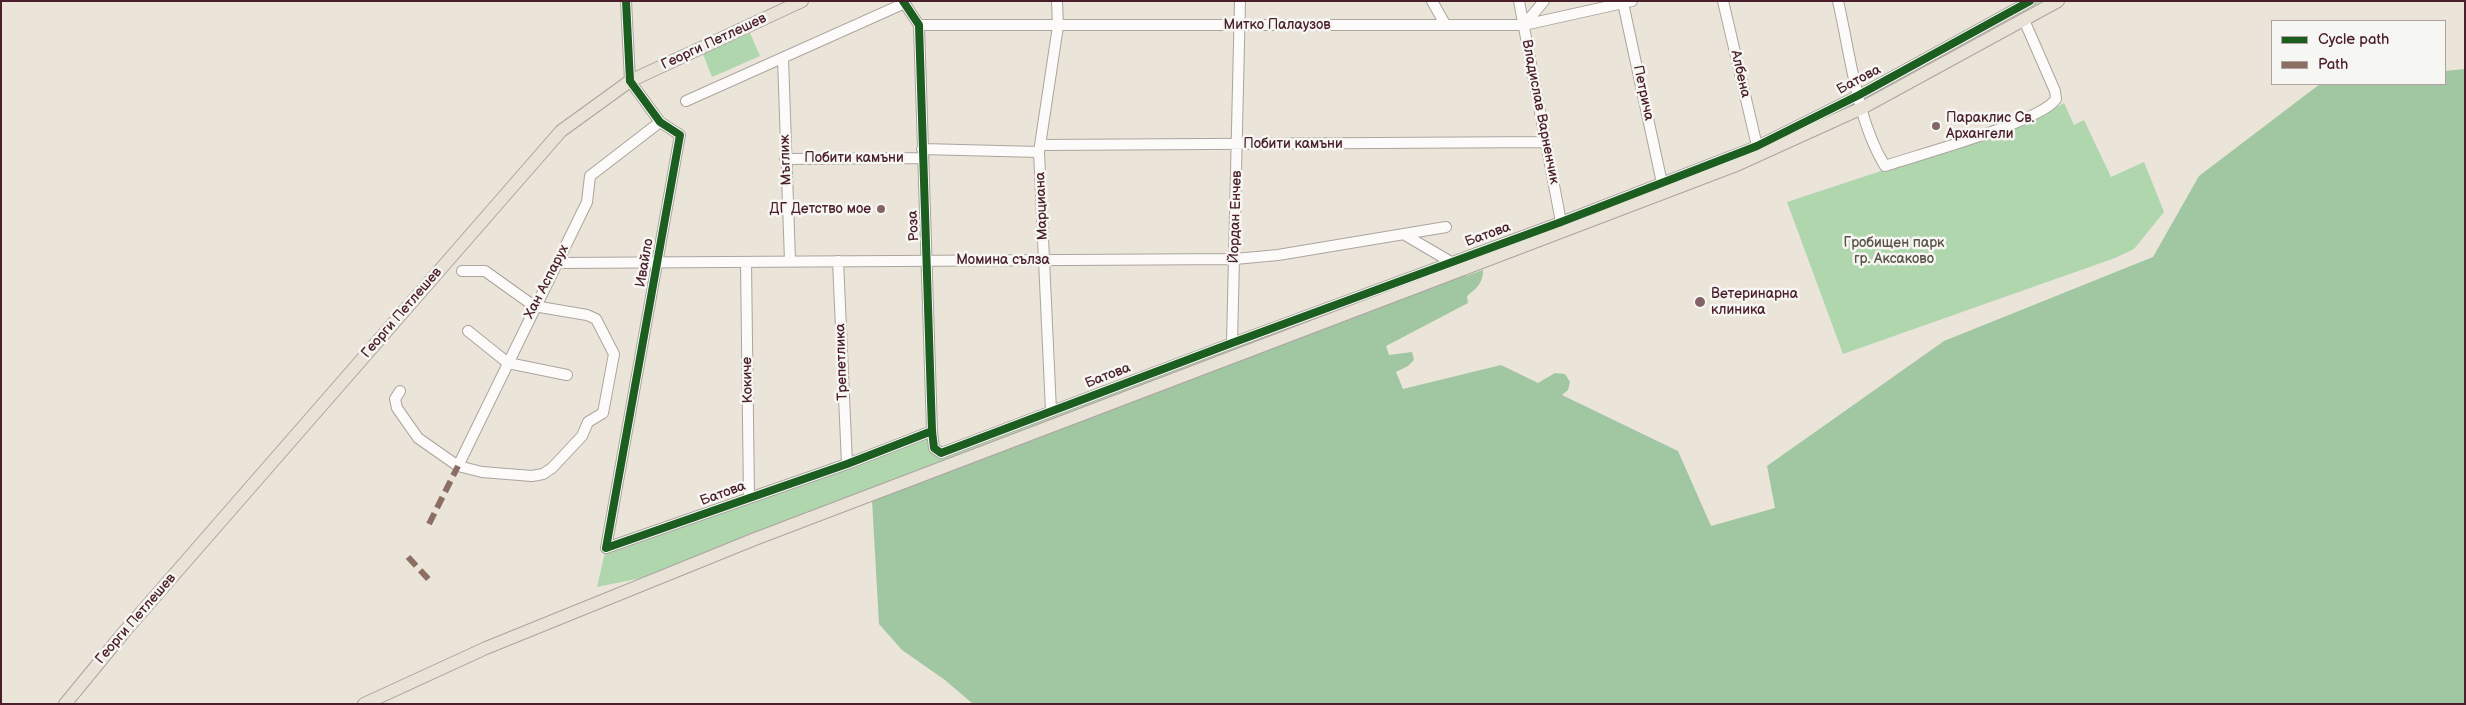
<!DOCTYPE html>
<meta charset="utf-8">
<style>
body{margin:0}
#map{position:relative;width:2466px;height:705px;overflow:hidden;background:#eae4d9;font-family:"Balsamiq Sans",sans-serif}
canvas{display:block}
.frame{position:absolute;inset:0;border:2px solid #4a1f2b;pointer-events:none}
.legend{position:absolute;left:2271px;top:20px;width:175px;height:65px;box-sizing:border-box;background:#f6f6f2;border:1px solid #b1a0a2;margin:0;padding:6px 9px;list-style:none;font-size:15px;color:#4a1f2b}
.legend li{display:flex;align-items:center;gap:10px;height:25px}
.legend b{width:25px;border:1px solid #b1a0a2}
</style>
<div id="map">
<canvas width="2466" height="705"></canvas>
<div class="frame"></div>
<ul class="legend">
<li><b style="height:6px;background:#1b5e20"></b>Cycle path</li>
<li><b style="height:6px;background:#8d6e63"></b>Path</li>
</ul>
</div>
<script>
const g = document.querySelector('canvas').getContext('2d');
g.lineJoin = 'round';
function fillPath(path, color) {
  g.fillStyle = color;
  g.fill(path, 'evenodd');
}
function trace(path, color, width, dash) {
  g.strokeStyle = color;
  g.lineWidth = width;
  g.lineCap = dash ? 'butt' : 'round';
  g.setLineDash(dash || []);
  g.stroke(path);
}
function label(font, color, halo, rows, align = 'center') {
  g.font = font + ' "Balsamiq Sans",sans-serif';
  g.lineWidth = 5;
  g.setLineDash([]);
  g.textBaseline = 'middle';
  g.strokeStyle = halo;
  g.fillStyle = color;
  for (const [text, x, y, turn = 0] of rows) {
    g.save();
    g.translate(x, y);
    g.rotate((+turn || 0) * Math.PI / 180);
    g.textAlign = isNaN(turn) ? turn : align;
    if (halo) g.strokeText(text, 0, 0);
    g.fillText(text, 0, 0);
    g.restore();
  }
}
const green = new Path2D(`
 M2029,1h14l-187,103 -110,55 -1105,419 -44,9 9,-39 326,-117 5,21 820,-306z
 M750,33l10,23 -48,21 -9,-23z
 M2064,103l10,22 10,-5 27,57 33,-15 20,50 -30,37 -19,9 -272,96 -56,-152 246,-81z`);
const forest = new Path2D(`
 M2465,69v635h-1492l-28,-24 -43,-30 -23,-26 -7,-124 593,-226 1,2 17,-6c0,13 -6,18 -16,26l1,7 -82,43 3,9 23,-3 2,8 -6,6 -12,6 7,17 98,-24 37,18 17,-10 10,1 5,8 -2,8 -6,5 116,56 33,75 64,-18 -8,-42 177,-125 209,-84 46,-81 121,-92h125v-13z`);
const minor = new Path2D(`
 M626,1l4,80 30,41 20,13 -74,413 241,-84 85,-33
 M903,1l16,24 13,406 2,17 7,5 291,-110 329,-121 196,-76 102,-51 171,-94
 M1432,1l13,23
 M1519,1l42,221
 M1723,1l34,145
 M1838,1c12,52 19,120 47,165 32,-11 156,-44 171,-67l-1,-8 -31,-71
 M1623,3l39,180
 M919,25h605l108,-24
 M1524,25l20,-24
 M783,58l7,203
 M686,101l219,-98
 M1040,145l506,-3
 M922,149l117,3
 M785,159l137,-1
 M1405,235l46,27
 M838,261l9,203
 M746,262l3,236
 M557,263l678,-4 43,-4 168,-28
 M468,331l40,32 59,12
 M1232,343l8,-342
 M400,391l-5,8 2,9 21,30 40,28 24,6 50,4 11,-2 9,-6 30,-32 6,-14 15,-9 11,-59 -18,-35 -9,-4 -53,-9 -49,-35h-23
 M1051,411l-12,-259 19,-126 -1,-25
 M458,466l129,-264 3,-26 70,-54`);
const major = new Path2D(`
 M65,704l60,-73 436,-500 69,-50 172,-80
 M364,704l122,-56 269,-109 979,-373 128,-58 196,-107`);
const quiet = new Path2D(`
 M429,524l29,-58
 M408,557l23,25`);
const cycleway = new Path2D(`
 M626,1l4,80 30,41 20,13 -74,413 241,-84 85,-33
 M903,1l16,24 13,406 2,17 7,5 291,-110 329,-121 196,-76 102,-51 171,-94`);
const markers = [
 [1936,126,5,"#826468"],
 [881,209,5,"#826468"],
 [1700,302,6,"#826468"]
];
const streetNames = [
 ["Митко Палаузов",1277,25],
 ["Георги Петлешев",714,42,-25],
 ["Албена",1740,74,77],
 ["Батова",1859,80,-28],
 ["Петрича",1643,93,78],
 ["Владислав Варненчик",1540,112,79],
 ["Побити камъни",1293,144],
 ["Побити камъни",854,158],
 ["Мъглиж",786,160,-92],
 ["Марциана",1042,206,-92],
 ["Йордан Енчев",1236,217,-88],
 ["Роза",914,226,-93],
 ["Батова",1488,235,-20],
 ["Момина сълза",1003,260],
 ["Ивайло",645,263,-80],
 ["Хан Аспарух",547,282,-63],
 ["Георги Петлешев",402,313,-49],
 ["Трепетлика",842,362,-92],
 ["Батова",1108,376,-21],
 ["Кокиче",748,380,-91],
 ["Батова",723,494,-20],
 ["Георги Петлешев",136,619,-49]
];
const poiNames = [
 ["Параклис Св.",1946,118],
 ["Архангели",1946,134],
 ["ДГ Детство мое",871,209,"right"],
 ["Ветеринарна",1711,294],
 ["клиника",1711,310]
];
const parkNames = [
 ["Гробищен парк",1894,243],
 ["гр. Аксаково",1894,259]
];
fillPath(green, '#afd6ad');
fillPath(forest, '#a1c6a2');
trace(minor, '#aca49f', 12);
trace(major, '#aca49f', 14);
trace(minor, '#fcfbf9', 10);
trace(major, '#e9e2d6', 12);
trace(quiet, '#8d6e63', 6, [12, 6]);
trace(cycleway, '#1b5e20', 8);
for (const [x, y, r, color] of markers) {
  const dot = new Path2D();
  dot.arc(x, y, r, 0, 2 * Math.PI);
  g.fillStyle = color;
  g.fill(dot);
  trace(dot, '#f6f6f2', 2);
}
label('14px', '#4a1f2b', '#f6f6f2', streetNames);
label('14px', '#4a1f2b', '#f6f6f2', poiNames, 'left');
label('14px', '#5a5247', '#f6f6f2', parkNames);
</script>
